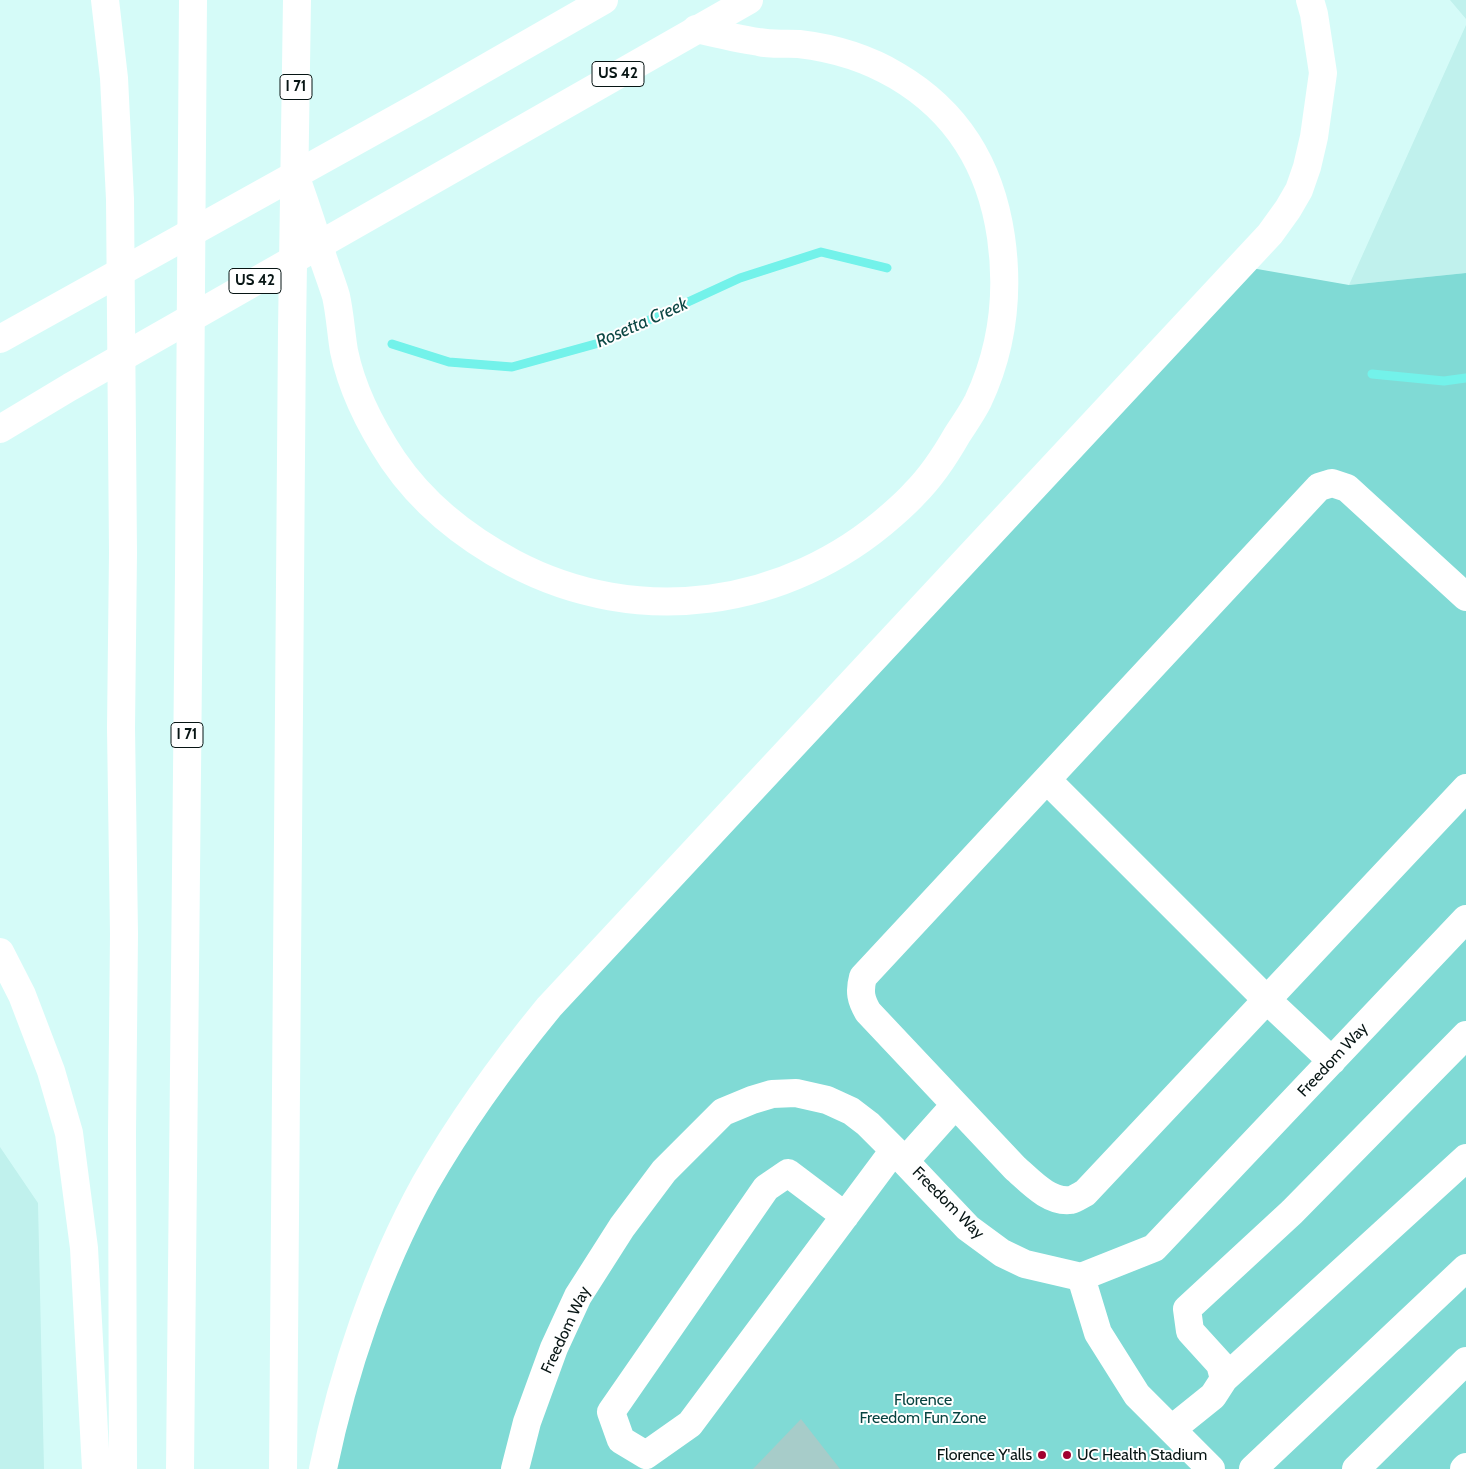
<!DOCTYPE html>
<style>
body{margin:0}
canvas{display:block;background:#d5fbf8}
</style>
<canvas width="1466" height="1469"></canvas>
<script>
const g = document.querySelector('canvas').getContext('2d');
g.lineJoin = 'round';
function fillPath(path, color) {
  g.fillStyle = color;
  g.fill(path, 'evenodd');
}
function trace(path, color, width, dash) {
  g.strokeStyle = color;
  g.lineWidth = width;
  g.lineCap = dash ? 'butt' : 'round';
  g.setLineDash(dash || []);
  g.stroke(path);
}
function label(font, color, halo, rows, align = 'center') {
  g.font = font + ' Cabin,sans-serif';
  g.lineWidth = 4;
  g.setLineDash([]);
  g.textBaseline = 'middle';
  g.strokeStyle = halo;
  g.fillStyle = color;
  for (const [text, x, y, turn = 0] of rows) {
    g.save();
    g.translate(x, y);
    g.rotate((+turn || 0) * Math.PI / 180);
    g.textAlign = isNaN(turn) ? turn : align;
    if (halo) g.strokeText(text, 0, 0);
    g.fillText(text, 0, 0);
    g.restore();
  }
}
const built = new Path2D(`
 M1450,0h16v19z
 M1466,25v248l-117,12z
 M0,1147l38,56 6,266h-44z`);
const green = new Path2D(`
 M1240,266l109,19 117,-12v1196h-1143l32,-120 125,-253z`);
const stream = new Path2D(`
 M392,344l57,18 63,5 87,-24 141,-65 81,-26 66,16
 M1372,374l72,7 22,-3`);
const building = new Path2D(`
 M801,1419l39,50h-87z`);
const minor = new Path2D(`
 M1466,597l-119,-109 -15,-5 -13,4 -456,490c-4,15 -2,23 5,35l147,156c15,13 34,35 56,32 4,-1 10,-5 14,-7l381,-405
 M1047,780l220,220 65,61
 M905,1161l50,-56
 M845,1216l-57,-43 -22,15 -155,224 10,28 25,15 44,-31 204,-274
 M1081,1277l17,56 39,62 74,74
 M1224,1379l242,-221
 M1172,1429l41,-33 11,-17 -4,-15 -30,-33 -3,-22 105,-97 174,-177
 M515,1469l12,-47 27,-74 24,-52 44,-69 42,-56 59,-59 29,-12 20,-6 24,-1 31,7 24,11 17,13 26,26 74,78 34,25 23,11 56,13 73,-29 312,-329
 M1253,1469l213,-201
 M1356,1469l110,-108
 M1464,1469l2,-2`);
const major = new Path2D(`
 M0,339l428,-238 176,-101
 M0,429l70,-42 679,-387`);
const highway = new Path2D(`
 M105,0l9,78 6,121 3,354 -2,175 3,206 -2,198 1,337
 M295,175c10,27 19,55 28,83 4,12 9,25 13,38 4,18 5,37 8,55 8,39 27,76 49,109 30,44 73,78 120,103 125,66 274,45 379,-48 8,-7 16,-14 23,-22 17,-17 30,-37 42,-58 7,-11 15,-22 21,-34 24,-51 31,-108 23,-164 -10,-69 -43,-125 -104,-161 -30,-18 -64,-28 -98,-32 -13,-1 -27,1 -40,-2 -21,-3 -42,-8 -63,-13
 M0,952l22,43 29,76 18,62 15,115 12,221
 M180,1469l9,-896 4,-573
 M283,1469l9,-1139 5,-330
 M323,1469c20,-97 54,-198 102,-285 36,-63 78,-121 124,-177l721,-773 18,-25 11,-19 8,-23 7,-30 9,-64 -9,-59 -4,-14`);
const markers = [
 [1042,1455,5,"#a1002f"],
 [1067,1455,5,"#a1002f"]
];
const shields = [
 [618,74,52],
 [296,87,32],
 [255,281,52],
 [187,735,32]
];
const shieldNames = [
 ["US 42",618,74],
 ["I 71",296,87],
 ["US 42",255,281],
 ["I 71",187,735]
];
const streetNames = [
 ["Freedom Way",1333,1060,-47],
 ["Freedom Way",948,1203,45],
 ["Freedom Way",566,1330,-65]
];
const parkNames = [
 ["Florence",923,1400],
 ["Freedom Fun Zone",923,1418]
];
const poiNames = [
 ["Florence Y'alls",1032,1455],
 ["UC Health Stadium",1077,1455,"left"]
];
const waterNames = [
 ["Rosetta Creek",642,323,-24]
];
fillPath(built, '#c0f1ed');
fillPath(green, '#80dad5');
trace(stream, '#73f2ea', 9);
fillPath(building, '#a7ccc9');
trace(minor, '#fff', 28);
trace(major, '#fff', 28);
trace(highway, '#fff', 28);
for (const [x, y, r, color] of markers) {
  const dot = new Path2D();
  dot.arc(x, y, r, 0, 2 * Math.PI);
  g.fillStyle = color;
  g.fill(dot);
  trace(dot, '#fff', 2);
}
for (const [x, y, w] of shields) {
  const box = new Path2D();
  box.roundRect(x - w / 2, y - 12.5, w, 25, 4);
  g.fillStyle = '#fff';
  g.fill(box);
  trace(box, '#071514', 1);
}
label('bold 15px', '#071514', null, shieldNames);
label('16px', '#071514', '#fff', streetNames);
label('16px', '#074441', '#fff', parkNames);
label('16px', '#071514', '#fff', poiNames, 'right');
label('italic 18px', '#0d4845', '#fff', waterNames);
</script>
